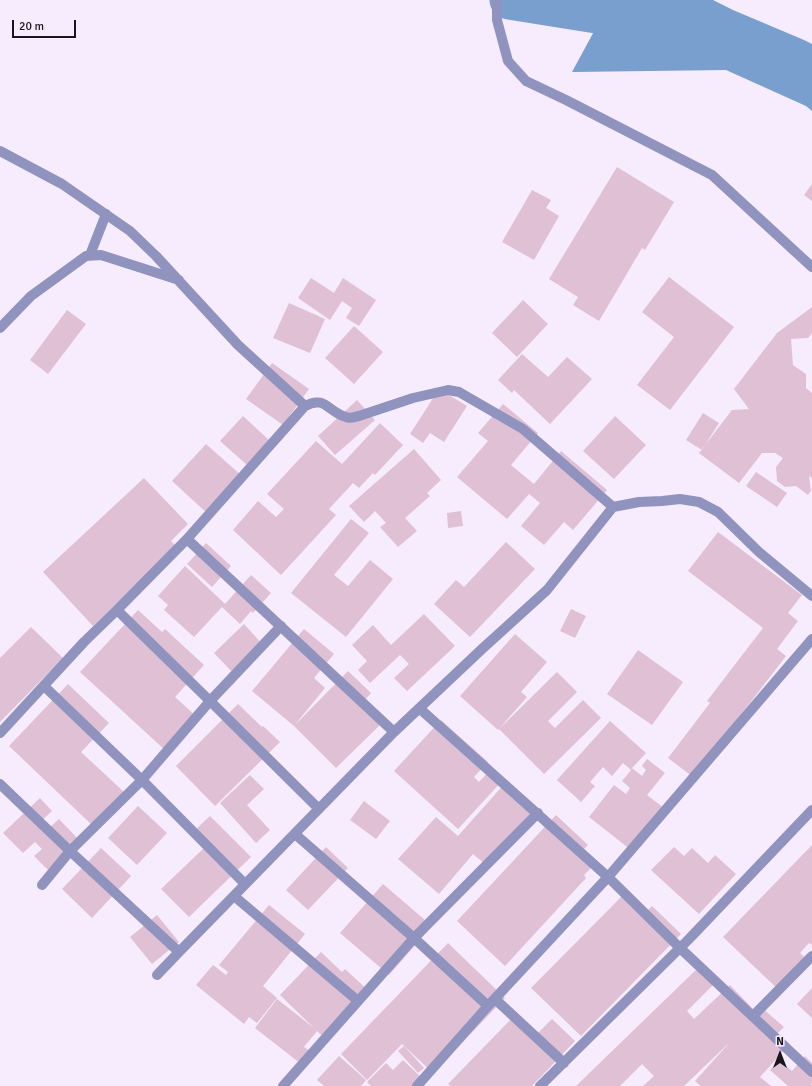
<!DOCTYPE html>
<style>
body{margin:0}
#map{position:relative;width:812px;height:1086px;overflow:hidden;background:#f6ecfe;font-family:Signika,sans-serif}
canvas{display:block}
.north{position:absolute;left:760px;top:1034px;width:40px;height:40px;-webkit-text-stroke:3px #f6ecfe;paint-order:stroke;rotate:0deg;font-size:11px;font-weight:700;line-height:16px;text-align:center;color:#1a141e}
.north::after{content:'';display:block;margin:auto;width:14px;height:18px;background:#1a141e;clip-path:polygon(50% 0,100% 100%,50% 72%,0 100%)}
.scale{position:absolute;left:12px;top:20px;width:64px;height:18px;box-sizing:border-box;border:2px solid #1a141e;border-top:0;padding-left:5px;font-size:12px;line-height:14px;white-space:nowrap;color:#1a141e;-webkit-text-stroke:3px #f6ecfe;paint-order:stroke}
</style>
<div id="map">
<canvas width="812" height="1086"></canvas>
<div class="north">N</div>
<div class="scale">20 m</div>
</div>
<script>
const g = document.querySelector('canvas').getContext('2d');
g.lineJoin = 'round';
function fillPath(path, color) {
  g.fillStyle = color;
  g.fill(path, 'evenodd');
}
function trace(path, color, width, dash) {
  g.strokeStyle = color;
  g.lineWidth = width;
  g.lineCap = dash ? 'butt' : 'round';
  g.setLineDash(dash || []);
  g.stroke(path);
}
const water = new Path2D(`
 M611,0h102l20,10 71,30 8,4v67l-6,-5 -80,-36 -154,2z`);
const river = new Path2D(`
 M509,0l94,15 52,11`);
const building = new Path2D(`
 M617,167l57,35 -29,48 -3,-2 -43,73 -26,-16 5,-8 -29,-18z
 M812,184v17l-8,-6z
 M532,190l19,10 -5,8 13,8 -25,44 -32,-18z
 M669,277l65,50 -64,83 -33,-25 37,-48 -32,-25z
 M311,278l23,15 9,-15 33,22 -17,26 -13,-8 6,-10 -10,-7 -12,19 -32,-22z
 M523,300l25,24 -31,33 -25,-24z
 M289,303l36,16 -15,34 -37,-15z
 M812,307v26l-4,5 -17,1 2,26 13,9v14l6,5v85l-3,-2 2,15 -3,4 -12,-9 -11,1 -8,-6 -1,-14 7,-9 -8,-5h-13l-23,30 -40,-30 33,-43 17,-1 -15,-20 43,-56z
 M67,310l19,14 -38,50 -18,-14z
 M354,326l29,26 -29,32 -29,-26z
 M522,354l26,23 19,-20 25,22 -42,45 -36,-34 -2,3 -14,-13z
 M272,363l37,26 -26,36 -37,-26z
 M439,389l28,17 -23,36 -14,-9 -7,10 -13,-9z
 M357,400l18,20 -40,35 -17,-19z
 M503,404l35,29 -27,32 23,19 27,-33 46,39 -34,40 -9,-8 -20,23 -23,-19 19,-23 -11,-9 -22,25 -50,-42 31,-36 -10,-8z
 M703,413l16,10 -17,27 -16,-10z
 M243,416l26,24 -22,25 -27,-24z
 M615,416l31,29 -32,34 -31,-28z
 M380,423l23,22 -28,30 -2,-2 -14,15 -6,-5 -24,26 7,6 -55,60 -48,-45 25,-29 18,16 8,-8 -17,-15 49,-53 26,23z
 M206,444l36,32 -34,38 -36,-33z
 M414,449l27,31 -14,13 3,3 -25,22 12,13 -19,16 -18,-20 6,-4 -11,-12 -11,11 -15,-16z
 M756,472l31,21 -10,14 -31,-21z
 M144,478l44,46 -17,17 6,6 -84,79 -50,-54z
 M461,511l2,15 -15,2 -1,-15z
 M351,519l18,14 -35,42 14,11 22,-26 23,19 -47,58 -55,-44z
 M718,532l84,63 -14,18 10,8 -21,28 9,7 -93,121 -25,-19 42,-55 -3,-2 56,-73 -75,-57z
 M506,542l29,27 -65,68 -36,-33 22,-24 8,7z
 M206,543l25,23 -19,21 -25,-23z
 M185,566l40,38 26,-29 20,18 -18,20 -2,-2 -11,13 -18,-17 -28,30 -30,-27 4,-5 -10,-9z
 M571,609l15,7 -11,22 -15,-7z
 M138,610l24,22 3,-3 39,36 -29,32 22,20 -31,34 -86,-79z
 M424,614l31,32 -48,45 -13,-13 15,-14 -9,-9 -30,28 -12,-13 9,-9 -15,-16 21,-20 18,20z
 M244,624l20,22 -30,28 -20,-21z
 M31,627l32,31 -63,64v-64z
 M304,629l30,25 -20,24 11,10 -31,38 -42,-35z
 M515,634l32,28 -26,30 6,5 -29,33 -38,-34z
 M638,650l45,32 -31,43 -45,-31z
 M348,671l23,22 -6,7 20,20 -49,48 -42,-42z
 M557,672l20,20 -29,29 7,7 28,-28 18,18 -57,56 -45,-45z
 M68,684l41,39 -28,29 43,40 -32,33 -83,-79z
 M238,704l24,23 1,-1 17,16 -65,64 -39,-40z
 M441,720l47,42 -14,15 5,5 11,-12 12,11 -44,48 -64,-58z
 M610,721l36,32 -14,15 10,8 4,-6 -4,-4 5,-7 18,14 -18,22 17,13 -33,42 -42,-33 25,-32 12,9 4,-6 -8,-7 9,-11 -8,-7 -11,13 -9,-9 -13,15 5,4 -14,16 -24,-22z
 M250,775l14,14 -17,16 23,25 -14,13 -36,-40z
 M506,782l30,26 -50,57 -13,-11 -34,40 -41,-35 38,-42 22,19z
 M40,798l12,13 -12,11 8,7 11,-10 21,22 -32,29 -14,-14 8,-7 -7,-7 -12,11 -20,-20z
 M364,801l26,20 -14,18 -26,-19z
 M138,806l29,27 -30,32 -29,-27z
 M556,815l32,30 -7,7 14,12 -11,11 2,3 -81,88 -48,-45z
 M210,816l41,41 -62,60 -28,-28 44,-42 -13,-14z
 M812,845v100l-3,-2 -9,10 11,10 -29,30 -59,-56z
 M326,847l22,21 -40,42 -22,-20z
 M674,847l10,9 8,-8 16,15 7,-8 21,19 -37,40 -48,-44z
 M101,848l30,28 -39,42 -30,-29z
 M383,884l49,42 -43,49 -49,-42z
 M628,890l20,20 4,-4 29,28 -100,102 -50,-48z
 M269,905l36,29 -42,52 14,12 -20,25 -8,-6 -5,7 -48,-39 17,-20 13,10 2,-3 -9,-7z
 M157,915l22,27 -27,22 -22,-27z
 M448,943l57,55 -72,75 -31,-29 -35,36 -26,-26z
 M321,952l21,20 3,-3 26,24 -44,47 -10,-9 -13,16 6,4 -9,13 -46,-36 22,-29 37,29 -34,-33z
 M702,964l16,16 -31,31 7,8 36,-34 27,28 5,-5 22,19 -7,7 12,11 -29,32 11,9h-70l-6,-5 35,-39 -46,44h-41l11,-10 -12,-12 -22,22h-44z
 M812,988v30l-15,-14z
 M514,1016l21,20 17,-17 23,22 -43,45h-81l-3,-2z
 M404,1046l20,22 -6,5 -20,-22z
 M339,1056l27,24 -5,6h-37l-7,-6z
 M805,1056l7,7v20l-1,1 1,2h-24l-18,-16 9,-10 13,11z
 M403,1060l23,22 -4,4h-51l-4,-4 19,-19 7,7z`);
const minor = new Path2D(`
 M497,0v20l11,41 18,20 40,19 146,75 100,92
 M0,151l62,33 68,47 26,25 82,89 67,61
 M90,255l16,-41
 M0,328l31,-32 55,-40 15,-1 78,25
 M187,539l207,193
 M117,610l93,91 109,108
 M44,686l98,94 103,104
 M419,708l189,169 72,71 132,124
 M0,733l84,-91 33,-32 70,-71 118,-133c20,-11 23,6 41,11 4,2 8,0 13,-1l54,-18 35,-8 11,2 64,37 90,78
 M0,784l70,67 109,101
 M295,834l119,104 74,68
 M42,885l28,-34 72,-71 68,-79 71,-75
 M234,896l124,105
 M157,975l22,-23 215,-220 88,-83 65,-59 66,-83 26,-5 23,-1 18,-2 19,3 19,10 41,40 53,44
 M495,999l69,64
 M753,1016l59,-60
 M283,1086l131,-148 124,-125
 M417,1086l71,-80 120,-129 204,-238
 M540,1086l149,-147 123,-129`);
fillPath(water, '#789fcd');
trace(river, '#789fcd', 39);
fillPath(building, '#dfc0d4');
trace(minor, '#9093be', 10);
</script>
